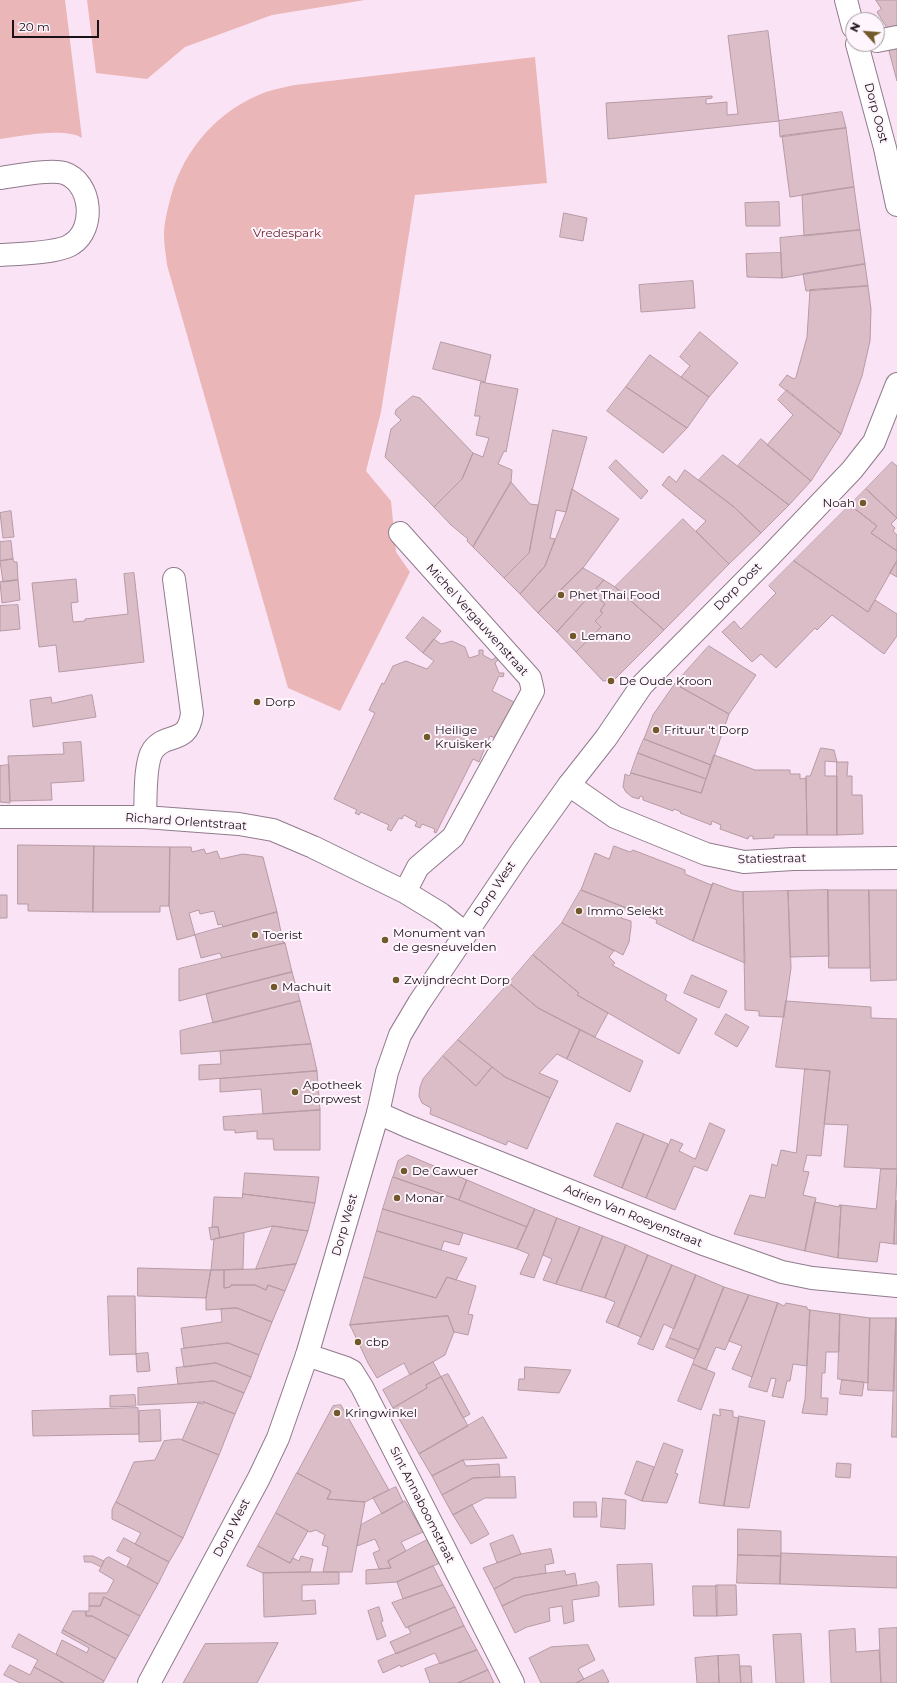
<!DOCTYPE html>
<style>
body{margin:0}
#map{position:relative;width:897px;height:1683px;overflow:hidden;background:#fbe3f6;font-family:Montserrat,sans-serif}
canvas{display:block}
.north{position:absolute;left:845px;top:12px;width:40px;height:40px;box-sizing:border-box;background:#fff5fd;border:1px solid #a39aa1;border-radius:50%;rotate:296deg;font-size:11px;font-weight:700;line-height:16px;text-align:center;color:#191117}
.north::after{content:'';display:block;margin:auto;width:14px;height:18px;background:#715929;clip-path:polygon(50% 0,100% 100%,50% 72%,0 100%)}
.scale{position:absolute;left:12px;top:20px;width:87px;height:18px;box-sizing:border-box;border:2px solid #191117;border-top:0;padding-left:5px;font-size:12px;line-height:14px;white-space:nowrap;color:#191117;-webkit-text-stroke:3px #fff5fd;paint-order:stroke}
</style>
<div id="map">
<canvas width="897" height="1683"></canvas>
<div class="north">N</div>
<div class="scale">20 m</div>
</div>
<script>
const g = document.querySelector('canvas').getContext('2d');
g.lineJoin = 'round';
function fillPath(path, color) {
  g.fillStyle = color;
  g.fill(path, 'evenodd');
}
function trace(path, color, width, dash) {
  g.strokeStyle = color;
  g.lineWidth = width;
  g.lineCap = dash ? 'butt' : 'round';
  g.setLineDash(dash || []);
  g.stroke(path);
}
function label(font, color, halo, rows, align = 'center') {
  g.font = font + ' Montserrat,sans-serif';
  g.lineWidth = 4;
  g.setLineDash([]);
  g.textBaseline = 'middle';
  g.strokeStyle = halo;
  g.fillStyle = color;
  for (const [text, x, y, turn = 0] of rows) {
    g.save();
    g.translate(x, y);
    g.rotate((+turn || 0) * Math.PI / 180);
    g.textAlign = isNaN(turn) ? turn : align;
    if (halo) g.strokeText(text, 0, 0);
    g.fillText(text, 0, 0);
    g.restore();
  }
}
const green = new Path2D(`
 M0,0h65l17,138c-15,-11 -63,-2 -82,1z
 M87,0h278l-93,15 -87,32 -38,32 -51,-6z
 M535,57l12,126 -132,12 -34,217 -15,59 25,30 5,51 14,20 -70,139 -52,-23 -121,-423c-1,-10 -3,-20 -3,-30 0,-13 4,-27 7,-39 13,-47 48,-87 95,-104 9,-3 19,-5 29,-7z`);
const building = new Path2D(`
 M876,0h21v27l-8,4 -12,-19 4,-3z
 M768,31l11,90 -171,18 -2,-36 106,-7v2l-6,1v5l21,-2v13l11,-1 -10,-78z
 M897,49v32l-8,-30z
 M842,112l4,16 -66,9 -1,-16z
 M846,128l8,59 -64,10 -8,-61z
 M854,187l6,43 -56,6 -2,-41z
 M779,202l1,24h-34l-1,-23z
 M564,213l23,5 -4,23 -23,-4z
 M860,230l5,34 -83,14 -2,-40z
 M781,253l1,25 -35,-1 -1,-23z
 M865,264l3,22 -62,5 -3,-17z
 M693,281l2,27 -54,4 -2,-27z
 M868,286l3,23 -1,32 -8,35 -21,58 -62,-49 8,-10 7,4 2,-2 11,-40 3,-47z
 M700,332l38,31 -29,34 -28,-20 9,-11 -10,-9z
 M441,342l50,13 -6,27 -52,-13z
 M650,355l59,42 -22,31 -61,-41z
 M481,382l37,7 -12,63 -2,-1 -6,13 14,6 -1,12 -38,65 -6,-6 1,-2 -17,-14 -17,-18 28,-28 11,-26 10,4 6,-19 -13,-3 4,-19h-5z
 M626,387l61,41 -24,25 -56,-42z
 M787,390l54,44 -30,47 -44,-36 26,-30 -15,-15z
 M413,396l7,2 53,55 -11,26 -28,28 -49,-50 6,-28 10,-9 -6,-6 1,-4z
 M553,430l34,7 -21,75 -10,-2 -6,28 5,1 -10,27 -25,28 -16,-16 25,-25z
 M761,439l50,42 -22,24 -51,-39z
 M723,455l66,50 -28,28 -27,-26 -35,-27z
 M616,460l32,31 -7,8 -32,-31z
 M892,462l5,4v52l-31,-29z
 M685,470l49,37 27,26 -32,31 -33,-33 10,-10 -44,-36 7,-9 7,6z
 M511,482l19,22 8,1 -9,48 -25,25 -31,-31z
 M572,489l47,30 -36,49 -45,45 -18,-19 25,-28 21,-54z
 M866,489l31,29 -6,6 4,4 -2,3 4,4v16l-26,-18 6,-7 -27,-21z
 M850,505l27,21 -6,7 26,18v10l-29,51 -74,-51z
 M11,511l3,26 -11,1 -3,-25z
 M683,519l46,45 -65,66 -49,-43z
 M11,541l2,18 -13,2v-19z
 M13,559l1,3h3l1,18 -15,2 -3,-21z
 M794,561l74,51 7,-12 22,14v22l-13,18 -52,-39 -15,15 -2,-2 -39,40 -15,-14 -9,8 -30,-30 12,-11 7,8 35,-36 -7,-7z
 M897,561v16l-7,-4z
 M583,568l21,12 -47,52 -19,-19z
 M134,573l10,89 -85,10 -3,-27 -17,2 -7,-64 44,-4 2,23 -7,1 2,19 12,-1v-2l43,-5 -4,-40z
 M18,580l2,20 -18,3 -2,-21z
 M604,580l11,7 49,43 -50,50 -11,1 -27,-29 25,-25 -6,-6 8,-8 -3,-2 5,-7 -12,-11z
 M593,593l12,11 -5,7 3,2 -8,8 6,6 -25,25 -19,-20z
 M18,605l2,24 -20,2v-25z
 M423,617l18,14 -18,22 -17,-15z
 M434,639l7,5 11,-3 13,6 4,11 10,-3v-5h4v5l9,5 4,-3 3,2 -4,4 4,10h5l-1,4 -4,-1 -7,15 22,11 -18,36 -6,-2 -11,26 -6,-3 -37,74 -2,-1 1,-3 -13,-5 -2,4 -5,-2 2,-4 -13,-7 -2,4 -3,-1 -8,13 -4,-2 2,-4 -28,-13 -2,3 -4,-2 2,-3 -23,-11 41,-86 -6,-3 13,-27 2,1 9,-18 13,-5 21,8 7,-8 -11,-8z
 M709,646l47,29 -27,39 -54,-30z
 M675,684l54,30 -18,51 -67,-26 9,-24z
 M92,695l4,22 -63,10 -3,-27 21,-3 1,6z
 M644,739l67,26 -5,14 -68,-26z
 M81,742l3,39 -33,2 1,17 -42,1 -2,-45 56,-2 -1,-11z
 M821,748l13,2 3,12 -12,-1v15h12v59h-30l-1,-59h4z
 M638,753l68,26 -5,14 -70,-20z
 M714,755l41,15h35v4h10v5l6,-1 1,57h-33v3l-21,1v-3h-4l-1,3 -28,-10 1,-4 -9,-4 -1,4 -31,-12 1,-1 -7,-3 -1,2 -30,-11v-3l-3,-1 -1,3 -7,-2 -6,-5 -3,-5 2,-13 4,2 2,-3 70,20z
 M837,762h11l-1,14h5v19h10l1,39 -26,1z
 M9,765l1,38 -10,-1v-36z
 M18,845l76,1 -1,66 -65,-1v-7h-10z
 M94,846l76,1 -1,59h-9v6h-67z
 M614,846l16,6 3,-2 52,20v4l26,11 2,-2 -20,58 -37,-18 1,-3 -76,-30 14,-37 14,6z
 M170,847h21l1,5 12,-3 2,5 11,-3 3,8 23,-5 20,3 14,55 -54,15 -1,-3 -4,1 -4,-14 -14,3 -1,-4 -10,3 6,22 -18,5 -8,-34z
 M713,883l19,7 11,2 2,71 -52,-22z
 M581,890l45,18 -5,10 10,3v6l-2,15 -6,13 -61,-32z
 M828,890h41l1,78h-41z
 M828,890l1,66 -39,1 -2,-66z
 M869,890h28v90l-26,1z
 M788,891l3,77 -7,49 -25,-1v-5l-14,-1 -2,-118z
 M0,895h7v23h-7z
 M277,912l6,30 2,1 -63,15 -2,-5 -19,5 -6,-23z
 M562,923l52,28 -5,6 6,6 -3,2 55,30 -2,5 32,19 -18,35 -102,-59 2,-2 -46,-38z
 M285,943l7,29 -113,29v-32z
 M533,955l46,38 -2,2 31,18 -13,24 -57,-29 -29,-25z
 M292,972l8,29 -87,22 -7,-29z
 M692,975l35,16 -8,17 -35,-15z
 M509,983l29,25 42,22 -13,29 -10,-5 -18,19 19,8 -8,17 -45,-21 -47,-37z
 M300,1001l11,43 -130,10 -1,-23z
 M786,1001l85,6v11l26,1v150l-53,-2 4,-42 -24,-1 6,-53 -54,-4z
 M726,1014l23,13 -12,20 -22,-13z
 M580,1030l63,31 -13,31 -63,-33z
 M458,1040l34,27 -16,19 -33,-30z
 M311,1044l6,27 -118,9v-15l22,-1 -1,-13z
 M443,1056l33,30 16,-19 13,10 45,21 -23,51 -19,-8 -2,4 -76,-31 1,-6 -9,-5 -3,-7 1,-9 3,-8z
 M805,1069l25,2 -9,85 -14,-1 -4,16 6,1 -6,23 13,3 -11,53 -71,-17 16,-39 15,3 7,-34 5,2 4,-16 15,3z
 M317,1071l3,39 -57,4 -2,-25 -41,3v-13z
 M320,1110v40h-46l-1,-11h-16v-8l-22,2v-3h-11l-1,-13z
 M617,1123l27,11 -22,54 -28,-12z
 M710,1123l15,7 -18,41 -13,-5 -19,44 -29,-12 25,-59 12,5 -4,7 16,8z
 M644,1134l24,10 -22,54 -24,-10z
 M408,1155l59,25 -8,20 -66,-23 5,-16z
 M881,1169h16l-3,75 -14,-2 -3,20 -39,-4 3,-53 35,4z
 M245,1173l74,4 -4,26 -72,-9z
 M393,1177l66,23 68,27 -10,22 -134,-40z
 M467,1180l68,29 -8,18 -68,-27z
 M243,1194l72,9 -7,28 -35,-5 -53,12 -2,-11h-6l2,-30 28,1z
 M896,1201h1v43h-3z
 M815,1202l24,5v-2h2l-3,53 -33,-7z
 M383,1209l80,24 -4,12 -15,-4 -3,9 -64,-19z
 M535,1209l22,9 -23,60 -14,-4 9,-20 -12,-5z
 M557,1218l23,9 -24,57 -13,-4 9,-21 -9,-4z
 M273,1226l35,5 -12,33 -40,5z
 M218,1227l2,11 -9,2 -2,-12z
 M580,1227l23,9 -22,55 -25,-7z
 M377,1231l64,19 26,8 -11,22 -9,-3 -11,21 -72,-21z
 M244,1233l-1,36 -32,1 3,-31z
 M603,1236l23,9 -21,53 -24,-7z
 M626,1245l22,10 -30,72 -12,-5 9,-20 -10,-4z
 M648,1255l24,10 -31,72 -23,-10z
 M296,1264l-11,27 -17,-6 -2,5 -11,-5h-24l-1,2 -6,1v-18l32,-1z
 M672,1265l24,10 -22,54 -10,-5 -11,26 -15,-6z
 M138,1268l73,2 -5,28 -68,-2z
 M211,1270h13v18l6,-1 1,-2h24l11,5 2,-5 17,6 -13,31 -35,-14 -31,2v-12z
 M696,1275l28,12 -25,63 -29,-12z
 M364,1277l72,21 11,-21 29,9 -8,28 5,1 -5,20 -14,-3 -6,-16 -98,9z
 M724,1287l25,8 -24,55 -9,-3 -10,23 -13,-6z
 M749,1295l29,8 -26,74 -20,-8 10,-23 -13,-5z
 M108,1296h27l1,58 -26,1z
 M778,1303l6,3 2,-3 21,4v2l3,1 -3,56 -14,-2 -3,17h-3l-4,17 -11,-2 4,-17 -5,-1 -4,14 -18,-5z
 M237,1308l35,14 -13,33 -31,-12 -44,5 -3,-20 41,-6 -1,-13z
 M810,1310l30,4 -1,38h-13l-1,21h-3l-1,25h7l-1,17 -25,-2 3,-14z
 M840,1314l30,4 -2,65 -30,-4z
 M448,1316l6,16 -9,23 -35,20 -6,-12 -27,15 -9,-15 -18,-38z
 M870,1318h26l-2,73 -26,-1z
 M896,1318h1v119h-5z
 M670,1338l29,12 -5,9 -28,-12z
 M228,1343l31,12 -8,22 -35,-14 -32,4 -3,-18z
 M148,1353l2,18 -13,1 -1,-18z
 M433,1362l8,15 -15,8 1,3 -34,20 -10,-18z
 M216,1363l35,14 -7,16 -30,-12 -36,3 -2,-16z
 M693,1364l22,9 -14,37 -23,-9z
 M525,1367l46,3 -12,23 -41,-3 1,-11h5z
 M448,1374l22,40 -7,4 -22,-41z
 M441,1377l27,49 -49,28 -26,-46 34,-20 -1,-3z
 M842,1380l22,2 -2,14 -22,-2z
 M214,1381l30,12 -9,21 -31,-12 -66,3v-17z
 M135,1395l1,11 -26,1v-11z
 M204,1402l31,12 -16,41 -37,-15 16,-37 5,1z
 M341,1405l48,85 -24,12 -38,-3 4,-8 -34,-18 36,-67z
 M138,1408l1,26 -106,2 -1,-25z
 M720,1409l13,2v6l6,1 -15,88 -25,-3 14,-89 7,2z
 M160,1410l1,31 -22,1v-31z
 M739,1416l26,5 -16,87 -25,-2z
 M483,1417l24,41 -44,2 -31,16 -13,-22z
 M180,1439l39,16 -36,83 -67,-36 18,-40 21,-2 9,-19z
 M664,1443l19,7 -8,23 3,1 -11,29 -25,-2z
 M463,1460l3,6 33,-2 1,13 -27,1 -31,17 -10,-19z
 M637,1461l17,6 -12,34 -17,-7z
 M837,1463l14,1 -1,14 -14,-1z
 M297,1473l34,18 -4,8 38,3 -13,70h-29l5,-25 -6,-2 3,-10 -9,-5 -6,2 -34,-19z
 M515,1477l1,21h-31l-32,17 -11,-20 31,-17z
 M396,1487l7,15 -21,12 -9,-16z
 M603,1498l23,2 -1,29 -24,-2z
 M405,1501l18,31 -22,10 5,9 -18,10 3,7 -12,1 -6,-16 7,-3 -5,-11 -18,7 4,-21z
 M116,1502l67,36 -14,24 -34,-18 6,-11 -29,-14v-9z
 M574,1502h22l1,15h-23z
 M472,1505l17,29 -18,10 -18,-29z
 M276,1513l32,18 -18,32 -32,-17z
 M738,1529l43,2v25l-43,-1z
 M513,1535l8,19 -24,9 -7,-19z
 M124,1538l45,24 -11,22 -31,-18 4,-8 -14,-7z
 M427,1540l13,23 -43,19 -31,2v-14l25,-2 -3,-7z
 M258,1546l32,17 3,-5 6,3 2,-5 12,3 -3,13 -47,1 -16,-7z
 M551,1549l3,14 -9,2 1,8 -32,5 -20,11 -11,-21 38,-14z
 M781,1553l116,4v31l-117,-4z
 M738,1555l43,1 -1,28 -43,-1z
 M84,1556h9l11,5 -3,6 -10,-5h-6z
 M109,1557l49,27 -18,32 -36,-19 -4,9h-11v-13h18l7,-13 -15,-9 6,-12z
 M652,1564l2,41 -35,2 -2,-42z
 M433,1566l10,19 -40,14 -6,-17z
 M565,1571l1,4 9,-2 2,12 -54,11 -21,10 -8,-17 20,-11z
 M310,1572h29v12l-37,1v16l13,-1 1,14 -52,3 -1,-44z
 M597,1582l2,4v10l-27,4 2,21 -10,3 -2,-18 -13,2 1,13 -23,6 -12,6 -13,-27 21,-10z
 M443,1585l12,22 -49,21 -14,-25z
 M716,1585h20l1,30 -20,1z
 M693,1586h24v30h-23z
 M104,1597l36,19 -11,20 -37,-20h-6v-5h3v-5h11z
 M379,1607l4,14 -2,1 5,14 -9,4 -9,-29z
 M455,1607l9,19 -68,28 -6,-12 21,-9 -3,-6z
 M73,1611h13v5h6l37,20 -13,23 -53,-29z
 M464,1626l13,24 -37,14 -5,-11 -34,14 -1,-2 -17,8 -5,-12z
 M897,1628v55h-16l-2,-54z
 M855,1629l1,23 23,-2 2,33h-50l-2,-52z
 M63,1630l53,29 -12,22 -48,-27 6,-14 25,13 2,-5 -27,-15z
 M19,1634l85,47 -1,2h-39l-30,-16 4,-7 -26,-13z
 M801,1634l3,49h-28l-3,-48z
 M278,1643l-21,40h-74l22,-39z
 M588,1645l7,15 -17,9 6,10 -8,4h-35l-12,-25 22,-11z
 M477,1650l11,20 -30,13h-28l-5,-14z
 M739,1655l2,28h-22l-1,-27z
 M718,1656l1,27h-22l-2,-25z
 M10,1665l20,10 4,-8 30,16h-44l-16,-8z
 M740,1666h11l1,17h-11z
 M488,1670l6,13h-36z
 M603,1670l6,12 -3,1h-30z`);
const minor = new Path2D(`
 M877,41l20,-4
 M0,178c15,-2 50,-9 64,-5 28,9 32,56 8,71 -12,9 -55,10 -72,11
 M400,533l130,145 3,13 -80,146 -35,30 -13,25
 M569,785l46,32 91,37 38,8 49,-3 104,-1
 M0,817h145l94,7 34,6 40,17 92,45 36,22 24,19
 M145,817c1,-16 -1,-54 8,-67 14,-19 35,-4 39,-37l-18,-134
 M378,1113l29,13 299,119 76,27 30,6 85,8
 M307,1355l39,13 6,3 10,16 151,296`);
const major = new Path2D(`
 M846,0l7,27
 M857,44l28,104 12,57
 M149,1683l110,-205 19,-40 29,-83 71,-242 9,-41 13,-37 19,-32 102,-151 48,-67 37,-47 36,-53 128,-129 82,-86 22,-28 23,-58`);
const markers = [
 [863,503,4,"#715929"],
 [561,595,4,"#715929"],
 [573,636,4,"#715929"],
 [611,681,4,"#715929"],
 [257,702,4,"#715929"],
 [656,730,4,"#715929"],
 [427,737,4,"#715929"],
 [579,911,4,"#715929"],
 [255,935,4,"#715929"],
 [385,940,4,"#715929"],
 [396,980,4,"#715929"],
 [274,987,4,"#715929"],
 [295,1092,4,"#715929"],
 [404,1171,4,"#715929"],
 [397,1198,4,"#715929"],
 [358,1342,4,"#715929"],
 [337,1413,4,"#715929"]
];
const streetNames = [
 ["Dorp Oost",876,113,75],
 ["Dorp Oost",738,587,-45],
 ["Michel Vergauwenstraat",477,620,48],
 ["Richard Orlentstraat",186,822,4],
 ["Statiestraat",772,859,-1],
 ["Dorp West",495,889,-56],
 ["Adrien Van Roeyenstraat",633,1216,22],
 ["Dorp West",345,1225,-74],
 ["Sint Annaboomstraat",422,1505,63],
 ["Dorp West",232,1528,-62]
];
const parkNames = [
 ["Vredespark",287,233]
];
const poiNames = [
 ["Noah",855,503,"right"],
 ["Phet Thai Food",569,595],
 ["Lemano",581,636],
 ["De Oude Kroon",619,681],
 ["Dorp",265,702],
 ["Heilige",435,730],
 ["Kruiskerk",435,744],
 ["Frituur 't Dorp",664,730],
 ["Immo Selekt",587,911],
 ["Monument van",393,933],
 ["de gesneuvelden",393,947],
 ["Toerist",263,935],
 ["Zwijndrecht Dorp",404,980],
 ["Machuit",282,987],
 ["Apotheek",303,1085],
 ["Dorpwest",303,1099],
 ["De Cawuer",412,1171],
 ["Monar",405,1198],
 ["cbp",366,1342],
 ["Kringwinkel",345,1413]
];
fillPath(green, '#eab6b7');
fillPath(building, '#dabdc7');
trace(building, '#b69aa4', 1);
trace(minor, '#907b8c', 24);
trace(major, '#907b8c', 24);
trace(minor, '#fff', 22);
trace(major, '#fff', 22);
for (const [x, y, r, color] of markers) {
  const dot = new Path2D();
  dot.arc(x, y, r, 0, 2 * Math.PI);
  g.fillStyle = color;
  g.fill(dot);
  trace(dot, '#fff5fd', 1.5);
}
label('12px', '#191117', '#fff5fd', streetNames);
label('12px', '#6e242d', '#fff5fd', parkNames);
label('12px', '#191117', '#fff5fd', poiNames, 'left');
</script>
